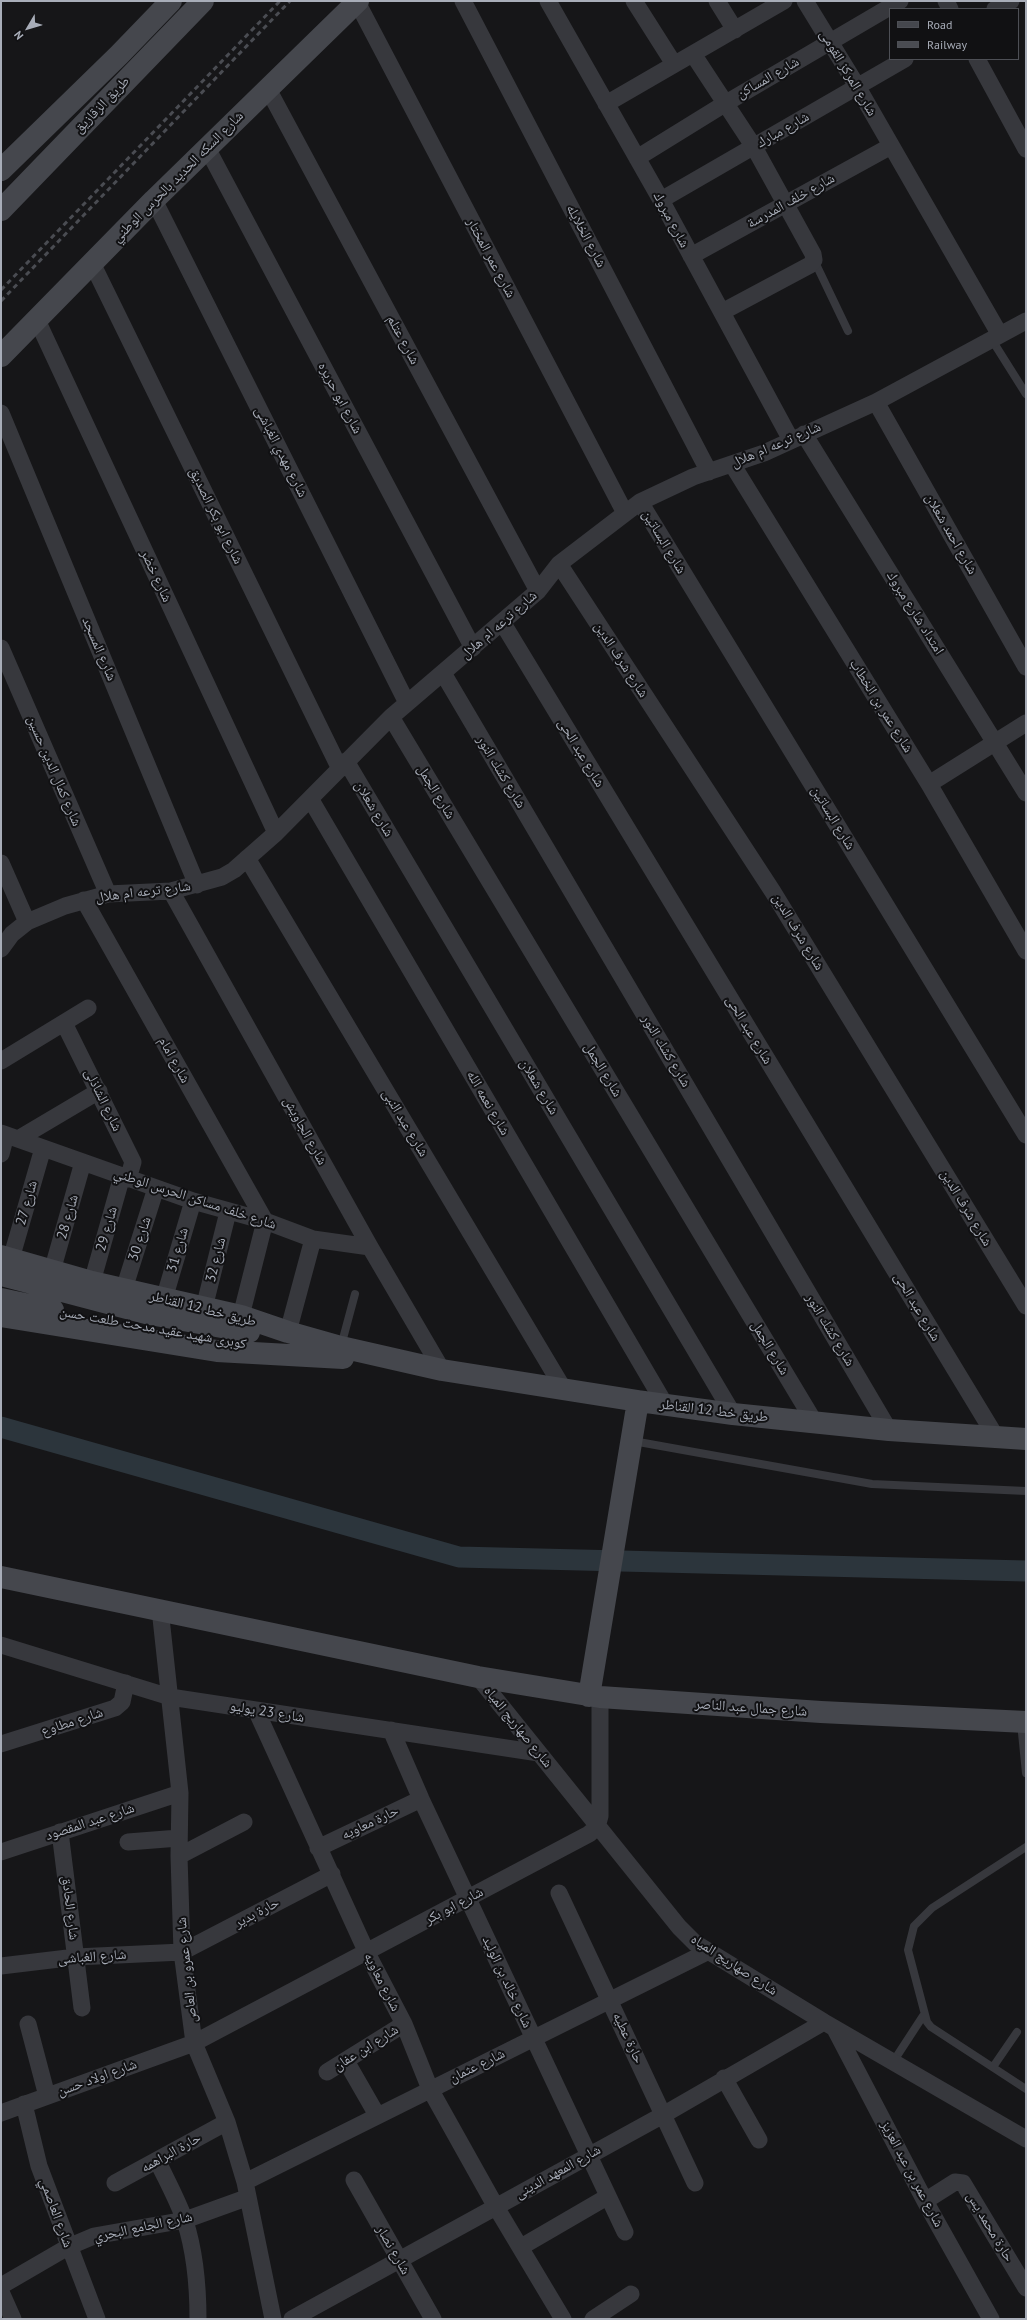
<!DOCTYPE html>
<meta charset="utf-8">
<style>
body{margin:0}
#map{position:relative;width:1027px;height:2320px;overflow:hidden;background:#161618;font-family:"PT Sans",sans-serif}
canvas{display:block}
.frame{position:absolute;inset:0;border:2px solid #a8adb8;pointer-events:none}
.legend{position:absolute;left:889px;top:8px;width:130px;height:52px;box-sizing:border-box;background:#111113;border:1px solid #4d4f55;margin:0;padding:5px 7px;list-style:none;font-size:12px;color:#a8adb8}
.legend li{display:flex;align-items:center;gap:8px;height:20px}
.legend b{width:20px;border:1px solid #4d4f55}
.north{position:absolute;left:8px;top:8px;width:40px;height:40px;-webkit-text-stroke:3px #111113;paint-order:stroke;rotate:232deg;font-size:11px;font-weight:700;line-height:16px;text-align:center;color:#a8adb8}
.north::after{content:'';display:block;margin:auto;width:14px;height:18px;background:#a8adb8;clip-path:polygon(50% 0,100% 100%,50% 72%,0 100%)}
</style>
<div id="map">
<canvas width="1027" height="2320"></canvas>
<div class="frame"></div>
<ul class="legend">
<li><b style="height:5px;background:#45474d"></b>Road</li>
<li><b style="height:5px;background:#4a4c52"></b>Railway</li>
</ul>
<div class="north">N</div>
</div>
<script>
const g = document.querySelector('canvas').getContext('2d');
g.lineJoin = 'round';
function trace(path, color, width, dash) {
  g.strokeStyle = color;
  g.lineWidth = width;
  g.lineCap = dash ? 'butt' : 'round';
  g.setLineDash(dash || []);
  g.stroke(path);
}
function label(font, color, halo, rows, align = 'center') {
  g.font = font + ' "PT Sans","Noto Naskh Arabic",sans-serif';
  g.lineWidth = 4;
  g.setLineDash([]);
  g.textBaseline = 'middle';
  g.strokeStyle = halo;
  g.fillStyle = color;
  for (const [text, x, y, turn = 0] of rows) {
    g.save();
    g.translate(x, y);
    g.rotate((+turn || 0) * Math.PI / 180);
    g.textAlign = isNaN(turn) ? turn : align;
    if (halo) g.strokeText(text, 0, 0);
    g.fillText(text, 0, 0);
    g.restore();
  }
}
const canal = new Path2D(`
 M1,1427l458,130 567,14`);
const lane = new Path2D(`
 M814,260l34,71
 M992,340l34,54
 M341,1346l14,-52
 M633,1441l239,43 154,7
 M1021,1723l5,50
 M1026,1847l-94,61 -18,18 -6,24 19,72 4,5 95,62
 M893,2062l30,-46
 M993,2067l24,-35`);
const street = new Path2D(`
 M463,1l246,471
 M548,1l113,199 130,240
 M634,1l40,63
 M717,1l18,29
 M805,1l52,85 143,249
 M946,1l4,8
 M357,2l268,511
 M995,9l16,-8
 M693,54l61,93 59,107 1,6 -4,5 -88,47
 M977,59l49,90
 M268,89l270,502
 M606,104l178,-103
 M207,148l266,500
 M637,158l89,-55 174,-102
 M154,200l253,503
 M661,200l244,-141
 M691,256l200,-110
 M92,263l248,506
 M37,320l239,513
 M876,402l150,265
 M1,413l196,472
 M804,434l222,359
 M732,464l197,320 97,167
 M640,502l386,633
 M559,564l214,328 253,414
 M502,622l494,815
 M1,648l107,246
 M443,673l446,757
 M391,717l424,706
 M346,761l387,653
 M929,784l97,-61
 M311,800l355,606
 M247,858l316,530
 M1,863l26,59
 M171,891l199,356 72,123
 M84,900l181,321 -24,95
 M1,949l11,-15 15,-12 38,-16 43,-12 63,-3 51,-14 12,-7 42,-37 115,-116 147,-126 21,-27 81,-62 53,-25 71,-24 112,-51 150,-81
 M64,1023l69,139 -5,17
 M1,1061l87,-53
 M1,1133l192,68 72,20 48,18 57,8
 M18,1139l81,-48
 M1,1154l5,-19
 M11,1259l32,-111
 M52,1271l31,-109
 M92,1282l30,-106
 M124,1289l32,-101
 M164,1299l29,-98
 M204,1308l24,-96
 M288,1332l25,-93
 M160,1609l20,184 -1,63 3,96 12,91 33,79 18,60 28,137
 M1,1645l169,52 369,56
 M478,1677l201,250 16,16 129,79 202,117
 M256,1710l111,243 37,71 26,65 66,118 67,112
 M391,1730l30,69 204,433
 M1,1744l114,-36 7,-6 4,-19
 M60,1832l22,176
 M128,1842l51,-4
 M318,1848l103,-49
 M1,1852l179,-59
 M179,1856l65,-34
 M559,1893l136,290
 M1,1966l75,-9 106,-5 150,-78
 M28,2024l19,72
 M835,2029l90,172 66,118
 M346,2061l31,54
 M327,2072l77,-48
 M724,2078l35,62
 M24,2104l15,62 58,153
 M1,2113l193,-70 395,-209 8,-7 3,-11v-119
 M158,2162c9,19 20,39 27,59 10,31 13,65 13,98
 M354,2180l79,139
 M245,2182l464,-231
 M115,2183l112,-61
 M925,2201l30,-19 8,1 63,105
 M521,2247l86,-50
 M1,2286l67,-39 26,-11 91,-16 61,-22
 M1,2292l12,27
 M292,2319l371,-204 161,-93
 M593,2319l38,-25`);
const secondary = new Path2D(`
 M1,170l118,-115 52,-54
 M1,210l202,-209
 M1,356l153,-156 204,-199
 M1,1256l91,26 149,34 47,16 53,15 101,23 196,31 95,13 156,16 137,9
 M1,1275l149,39 99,18
 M1,1299l52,11
 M1,1316l216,35 126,7
 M1,1577l477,100 122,20 221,15 205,10
 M589,1696l49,-295`);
const rail = new Path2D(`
 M1,290l279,-289
 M1,301l289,-300`);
const streetNames = [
 ["شارع المركز القومى",848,73,59],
 ["شارع المساكن",768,78,-30],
 ["طريق الزقازيق",102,105,-46],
 ["شارع مبارك",783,130,-30],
 ["شارع السكه الحديد بالحرس الوطني",178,177,-45],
 ["شارع خلف المدرسة",791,201,-29],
 ["شارع مبروك",671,220,62],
 ["شارع الخلايله",586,236,62],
 ["شارع عمر المختار",491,258,62],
 ["شارع عتلم",403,340,62],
 ["شارع ابو حريره",340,398,62],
 ["شارع ترعه ام هلال",776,445,-23],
 ["شارع مهدي الغباشى",281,452,63],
 ["شارع ابو بكر الصديق",216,516,64],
 ["شارع احمد شعلان",951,534,60],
 ["شارع البساتين",664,542,59],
 ["شارع خضر",156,576,65],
 ["امتداد شارع مبروك",915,613,58],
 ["شارع ترعه ام هلال",499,625,-41],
 ["شارع المسجد",99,649,67],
 ["شارع شرف الدين",621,660,57],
 ["شارع عمر بن الخطاب",881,706,58],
 ["شارع عبد الحى",581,753,59],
 ["شارع كمال الدين حسين",54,771,67],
 ["شارع كشك النور",501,772,59],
 ["شارع الجمل",436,792,59],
 ["شارع شعلان",374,809,59],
 ["شارع البساتين",833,818,59],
 ["شارع ترعه ام هلال",143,892,-7],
 ["شارع شرف الدين",798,932,59],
 ["شارع عبد الحى",749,1030,59],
 ["شارع كشك النور",666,1051,59],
 ["شارع امام",174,1060,61],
 ["شارع الجمل",603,1070,59],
 ["شارع شعلان",539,1087,59],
 ["شارع الشاذلى",103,1100,64],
 ["شارع نعمه الله",488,1103,60],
 ["شارع عبد النبى",405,1123,59],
 ["شارع الجاويش",305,1131,61],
 ["شارع خلف مساكن الحرس الوطني",195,1199,18],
 ["شارع 27",27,1203,-74],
 ["شارع شرف الدين",966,1208,59],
 ["شارع 28",68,1217,-74],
 ["شارع 29",107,1229,-74],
 ["شارع 30",140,1239,-72],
 ["شارع 31",178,1250,-74],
 ["شارع 32",216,1260,-76],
 ["شارع عبد الحى",917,1307,59],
 ["طريق خط 12 القناطر",203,1309,14],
 ["كوبرى شهيد عقيد مدحت طلعت حسن",153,1328,10],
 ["شارع كشك النور",830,1330,59],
 ["شارع الجمل",770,1348,59],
 ["طريق خط 12 القناطر",714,1411,7],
 ["شارع جمال عبد الناصر",751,1708,4],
 ["شارع 23 يوليو",267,1712,9],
 ["شارع مطاوع",72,1722,-18],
 ["شارع صهاريج المياه",518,1727,51],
 ["شارع عبد المقصود",90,1822,-18],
 ["حارة معاويه",370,1823,-25],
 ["شارع ابو بكر",454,1906,-28],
 ["شارع الحادق",70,1908,83],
 ["حارة بدير",257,1913,-28],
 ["شارع الغباشى",92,1957,-4],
 ["شارع صهاريج المياه",734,1965,33],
 ["شارع عمرو بن العاص",187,1970,-96],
 ["شارع معاويه",382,1982,63],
 ["شارع خالد بن الوليد",507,1982,65],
 ["حارة عطيه",628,2038,65],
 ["شارع ابن عفان",366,2048,-32],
 ["شارع عثمان",477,2066,-26],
 ["شارع اولاد حسن",97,2078,-20],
 ["حارة البراهمه",171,2153,-29],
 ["شارع المعهد الدينى",558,2172,-29],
 ["شارع عمر بن عبد العزيز",912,2174,62],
 ["شارع العاصمي",56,2213,70],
 ["شارع الجامع البحري",143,2227,-12],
 ["حارة محمد يس",990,2227,59],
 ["شارع نصار",393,2250,60]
];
trace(canal, '#2c353c', 21);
trace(lane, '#37383d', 8);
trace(street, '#37383d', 17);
trace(secondary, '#45474d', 22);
trace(rail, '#4a4c52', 3, [5, 4]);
label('14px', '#a8adb8', '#111113', streetNames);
</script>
